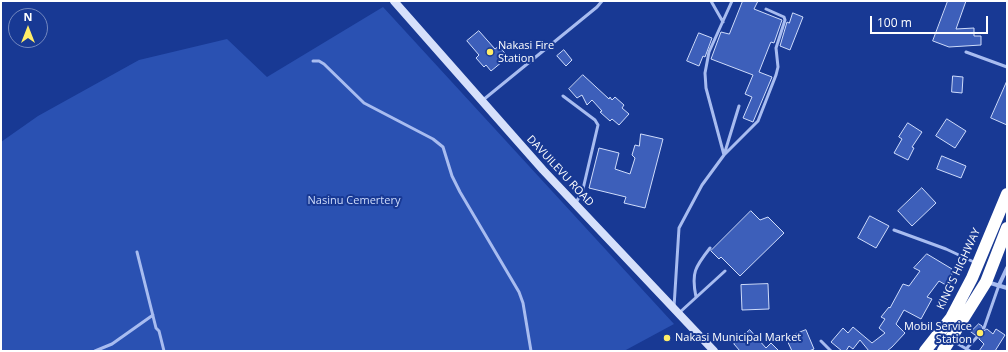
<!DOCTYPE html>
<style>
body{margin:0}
#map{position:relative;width:1008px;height:352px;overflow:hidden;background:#183994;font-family:"Open Sans",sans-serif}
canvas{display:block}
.frame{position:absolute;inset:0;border:2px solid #fff;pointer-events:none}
.north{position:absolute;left:8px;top:8px;width:40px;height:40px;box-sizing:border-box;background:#183994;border:1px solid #7488bf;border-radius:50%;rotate:0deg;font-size:11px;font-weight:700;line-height:16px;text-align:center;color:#fff}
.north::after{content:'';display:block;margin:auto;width:14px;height:18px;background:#ffed68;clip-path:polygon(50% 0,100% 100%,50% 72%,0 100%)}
.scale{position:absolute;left:870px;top:16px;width:118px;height:18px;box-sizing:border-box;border:2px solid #fff;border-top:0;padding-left:5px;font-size:12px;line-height:14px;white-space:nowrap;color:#fff;-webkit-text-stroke:3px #183994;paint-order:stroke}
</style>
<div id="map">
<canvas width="1008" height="352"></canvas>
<div class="frame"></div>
<div class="north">N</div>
<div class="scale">100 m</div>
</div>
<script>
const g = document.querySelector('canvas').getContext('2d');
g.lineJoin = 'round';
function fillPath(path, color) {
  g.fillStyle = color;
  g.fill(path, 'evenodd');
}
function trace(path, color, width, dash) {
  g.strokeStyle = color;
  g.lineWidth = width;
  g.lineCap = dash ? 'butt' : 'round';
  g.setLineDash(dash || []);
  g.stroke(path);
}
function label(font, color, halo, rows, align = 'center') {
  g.font = font + ' "Open Sans",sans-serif';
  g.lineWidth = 4;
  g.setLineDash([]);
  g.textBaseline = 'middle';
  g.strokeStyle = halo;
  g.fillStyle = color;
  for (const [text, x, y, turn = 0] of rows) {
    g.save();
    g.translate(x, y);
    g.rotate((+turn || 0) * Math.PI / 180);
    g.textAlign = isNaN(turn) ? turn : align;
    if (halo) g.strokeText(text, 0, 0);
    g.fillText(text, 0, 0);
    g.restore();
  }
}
const green = new Path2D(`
 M383,7l291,317 -50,27h-623v-209l37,-26 101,-56 88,-21 40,38z`);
const building = new Path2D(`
 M743,1h15l-4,8 28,11 -8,23 -3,-1 -1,2 -11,28 13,5 -19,45 -10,-4 9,-21 -7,-3 8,-19 -42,-16 10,-27 8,2z
 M948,1h18l-10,28 18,-1v8h7v9l-32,2 -16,-6z
 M793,13l10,4 -13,33 -10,-4 7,-24 2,1z
 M479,31l16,18 4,-3 9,11 -17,14 -5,-6 -2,2 -8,-9 3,-3 -12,-14z
 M699,33l13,5 -7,19 -2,-1 -4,10 -12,-5z
 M564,50l8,10 -6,6 -9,-10z
 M583,75l26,24 1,-2 2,3 3,-3 9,8 -2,3 7,6 -10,11 -7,-6 -2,2 -10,-9 2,-1 -10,-11 -5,5 -5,-10 -5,3 -8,-9z
 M953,76l10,1 -1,16 -10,-1z
 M1007,81v44l-16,-7z
 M947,119l19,12 -11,17 -19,-12z
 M908,123l14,9 -10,15 2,1 -6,12 -14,-7 8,-14 -3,-2z
 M641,134l22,5 -18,69 -21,-5 2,-6 -37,-9 10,-40 20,5 -4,16 15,5 5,-16 -3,-3 3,-10 4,1z
 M942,156l24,10 -5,12 -24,-9z
 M922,188l14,15 -24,23 -14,-15z
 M751,211l9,9 8,-3 16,16 -44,43 -19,-19 -2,2 -8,-8z
 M870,216l19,10 -13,22 -18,-10z
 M927,254l25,15 -1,19 -12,-7 -12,16 5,2 -11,20 -17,-9 -8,14 9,9 -13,14 -5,4h-18l-9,-11 -7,9 -4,-3 -3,5h-4l-11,-9 12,-14 5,5 5,-6 19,16 13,-10 -6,-5 6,-9 -4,-2 8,-10 1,1 13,-24 6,2 11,-15 -6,-3z
 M768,284l1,25 -27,1 -1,-25z
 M979,324l3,2 1,5 4,-2 6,5 3,-5 9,6 -10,16h-16l5,-7 -5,-5v-4h-4l-4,-3z
 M750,330l16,18 5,-5 8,8h-39l-6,-7z
 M806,330l8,19 -5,2h-17l-6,-13z`);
const lane = new Path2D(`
 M711,1l12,21
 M732,1l-23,51 -4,21 1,15 18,67 34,-34 18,-46 2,-8 -2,-19 9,-28 -1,-3 -18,-8
 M966,52l41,15
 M313,61h6l5,3 40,39 69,36 10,8 9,29 8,16 59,100 4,11 8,48
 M563,96l32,24 3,5 -15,64 -7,14
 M483,100l114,-93 5,-6
 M894,230l52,19 30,14
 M137,252l19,76 3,3 5,20
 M696,297c-5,-24 -1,-30 14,-49
 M674,307l5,-79 23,-43 22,-30 15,-49
 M679,313l46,-42
 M984,328l15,-43
 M821,341l10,10
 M953,341l17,10
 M966,349l11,-12
 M95,351l17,-7 41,-29`);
const street = new Path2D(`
 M987,282l20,6
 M999,285l8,-17`);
const secondary = new Path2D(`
 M394,1l149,169 171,181`);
const highway = new Path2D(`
 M925,351l26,-33 21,-40 35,-84
 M943,351l43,-69 21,-54`);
const markers = [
 [490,52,4,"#ffed68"],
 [980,333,4,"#ffed68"],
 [667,338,4,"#ffed68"]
];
const poiNames = [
 ["Nakasi Fire",498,46],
 ["Station",498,59],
 ["Mobil Service",972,327,"right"],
 ["Station",972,340,"right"],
 ["Nakasi Municipal Market",675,338]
];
const streetNames = [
 ["DAVUILEVU ROAD",560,171,47],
 ["KING'S HIGHWAY",959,269,-65]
];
const parkNames = [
 ["Nasinu Cemertery",354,201]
];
fillPath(green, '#2a51b2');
fillPath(building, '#3d5fba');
trace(building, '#cfdcfb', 1);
trace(lane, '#a8bcf0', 3);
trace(street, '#a8bcf0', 4);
trace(secondary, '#d6e0fb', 8);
trace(highway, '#fff', 12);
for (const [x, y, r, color] of markers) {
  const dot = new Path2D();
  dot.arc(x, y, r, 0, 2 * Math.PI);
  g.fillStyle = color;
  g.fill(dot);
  trace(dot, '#183994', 1.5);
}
label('11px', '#fff', '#183994', poiNames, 'left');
label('11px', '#fff', '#183994', streetNames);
label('11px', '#cfdcfb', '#183994', parkNames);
</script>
